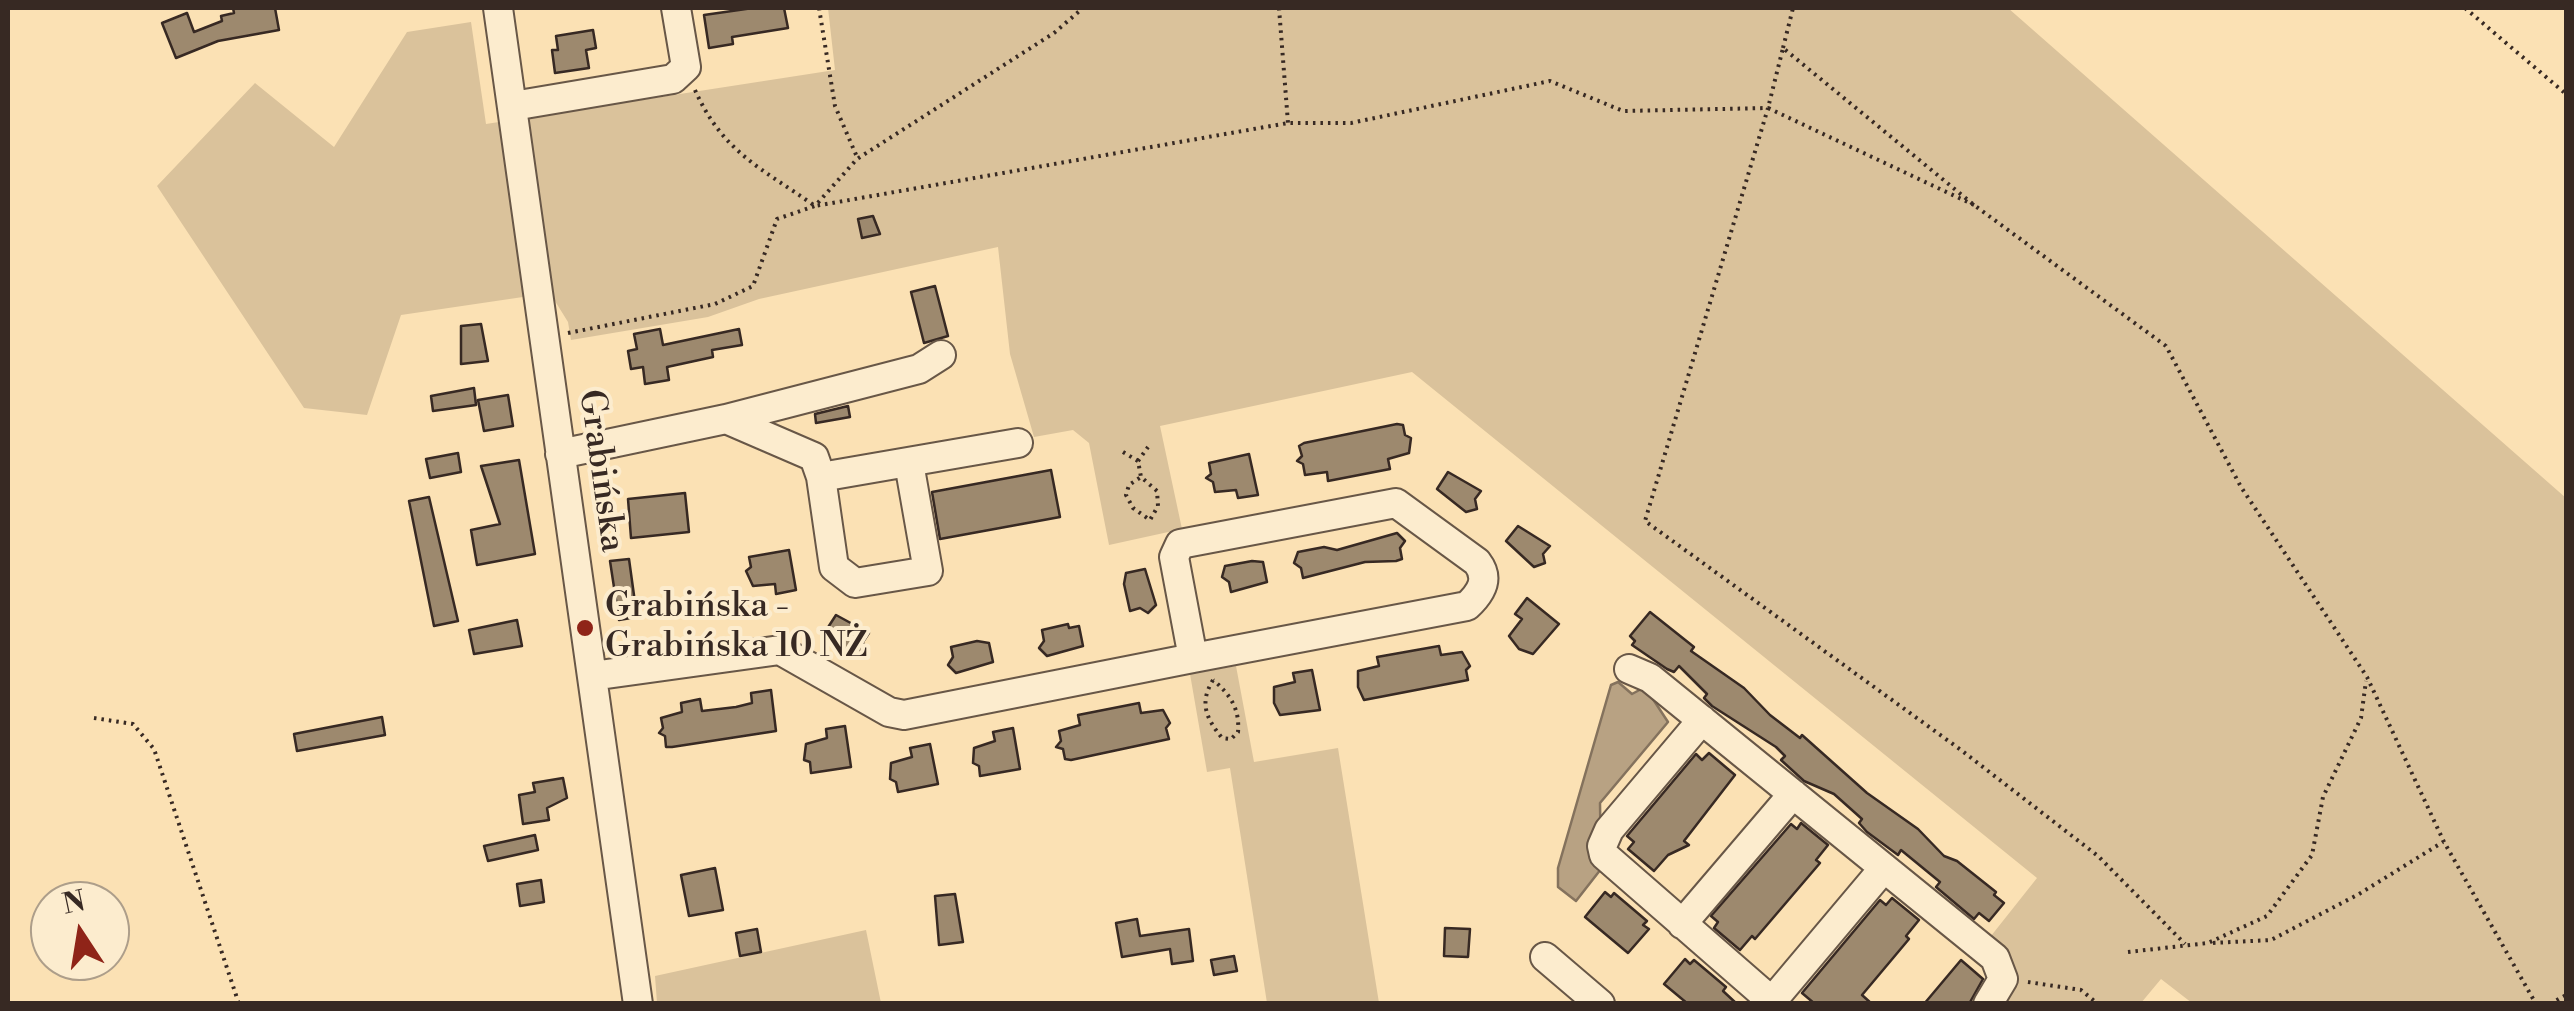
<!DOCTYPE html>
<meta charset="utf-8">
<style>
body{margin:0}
#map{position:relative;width:2574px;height:1011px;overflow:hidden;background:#fbe1b4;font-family:"Libre Bodoni",serif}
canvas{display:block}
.frame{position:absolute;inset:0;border:10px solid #372923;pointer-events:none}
.north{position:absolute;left:30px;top:881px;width:100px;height:100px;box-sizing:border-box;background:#fcecce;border:2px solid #ad9e8a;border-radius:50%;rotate:348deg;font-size:28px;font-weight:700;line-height:40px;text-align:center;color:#372923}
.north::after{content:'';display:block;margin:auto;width:35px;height:45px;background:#8f2418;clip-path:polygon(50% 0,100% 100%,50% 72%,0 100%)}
</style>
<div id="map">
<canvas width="2574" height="1011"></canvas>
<div class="frame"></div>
<div class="north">N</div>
</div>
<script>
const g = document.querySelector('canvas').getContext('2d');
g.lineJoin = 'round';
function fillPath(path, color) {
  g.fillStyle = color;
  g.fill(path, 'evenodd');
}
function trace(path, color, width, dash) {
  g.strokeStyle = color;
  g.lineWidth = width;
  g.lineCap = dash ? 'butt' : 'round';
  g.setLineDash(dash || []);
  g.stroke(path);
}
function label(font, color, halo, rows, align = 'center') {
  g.font = font + ' "Libre Bodoni",serif';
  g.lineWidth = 8;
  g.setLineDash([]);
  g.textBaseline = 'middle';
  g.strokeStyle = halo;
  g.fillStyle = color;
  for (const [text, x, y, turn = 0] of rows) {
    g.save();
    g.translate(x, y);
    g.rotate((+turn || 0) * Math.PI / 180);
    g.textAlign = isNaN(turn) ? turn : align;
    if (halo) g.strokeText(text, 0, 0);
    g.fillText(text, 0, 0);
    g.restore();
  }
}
const green = new Path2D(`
 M828,8h1180l558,490v505h-374l-31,-24 -20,24h-143l-11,-62 50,-63 -625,-506 -252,54 22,103 -73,16 -20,-102 -16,-13 -39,7 -24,-83 -12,-107 -239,52 -51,18 -137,23 -3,-18 -18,-29 -149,22 -34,100 -63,-7 -147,-222 98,-103 79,64 73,-115 64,-10 15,102 349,-54z
 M1236,666l18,96 84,-14 41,255h-112l-37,-235 -23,4 -17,-98z
 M866,930l15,73h-224l-2,-27z`);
const water = new Path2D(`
 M1618,682l14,12 13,-7 23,35 -68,81 1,66 -25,32 -18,-14v-19l53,-183z`);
const building = new Path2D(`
 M233,8h42l4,22 -61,11 -42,17 -14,-35 25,-10 7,19 28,-11 -1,-5 13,-3z
 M753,8h31l4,20 -56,9 1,7 -24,4 -5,-33z
 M593,30l3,18 -10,2 3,18 -34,5 -3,-23h6l-2,-14z
 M873,216l7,18 -18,4 -4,-19z
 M935,286l13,50 -24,7 -13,-51z
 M481,324l7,37 -27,3v-38z
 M660,329l3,16 76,-16 3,16 -30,5 1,7 -46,10 2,13 -24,4 -2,-17 -12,2 -3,-18 9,-2 -3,-15z
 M474,388l2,17 -43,6 -2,-15z
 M508,395l5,31 -29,5 -6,-31z
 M848,406l2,11 -34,6 -1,-9z
 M1397,424l6,1 2,10 6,3 -2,15 -21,6 2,10 -62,12 -1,-9 -22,3 -2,-11 -6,-3 5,-5 -3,-10 5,-3z
 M458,453l3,19 -31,6 -4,-19z
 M1249,454l9,41 -20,3 -2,-8 -21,2 -2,-10 -7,-4 5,-4 -2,-11z
 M519,460l16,94 -58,11 -6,-35 29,-6 -19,-58z
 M1051,470l9,47 -120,22 -8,-47z
 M1448,472l33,19 -6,8 2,10 -11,3 -29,-23z
 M685,493l4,39 -58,6 -3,-39z
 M429,497l29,124 -24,5 -25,-125z
 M1518,526l32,20 -7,8 2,9 -11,4 -28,-26z
 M1397,533l8,8 -5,7 2,11 -6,2 -31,1 -62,16 -2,-10 -7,-5 4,-11 26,-5 13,3z
 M789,550l7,40 -20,4 -1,-10 -22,2 -7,-15 5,-4 -2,-10z
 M629,559l8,58 -18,3 -9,-59z
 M1252,561l11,1 4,20 -36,10 -2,-10 -7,-5 3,-11z
 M1145,569l11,36 -8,8 -8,-5 -10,3 -6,-27 2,-11z
 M1527,598l32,26 -26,30 -14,-5 -10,-13 13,-17 -7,-5z
 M1650,612l44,35 -3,4 53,37 26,27 30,23 2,-3 65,58 51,36 26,27 13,5 39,31 -2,3 10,8 -15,18 -10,-8 -5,6 -38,-32 4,-5 -39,-32 -3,5 -31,-23 -8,-9 3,-4 -28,-25 -30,-13 -23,-21 4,-4 -9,-9 -64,-41 -8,-8 3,-4 -28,-28 -5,6 -7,-3 -35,-24 3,-4 -5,-5z
 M836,615l33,18 -6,9 2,9 -11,4 -29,-23z
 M517,620l5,26 -48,8 -5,-24z
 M1068,624l1,4 10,-2 4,20 -36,10 -8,-8 5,-7 -2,-11z
 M977,641l12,2 4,19 -37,11 -8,-8 5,-8 -2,-10z
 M1439,646l2,9 21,-3 8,14 -4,4 2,10 -104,20 -6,-13v-16l21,-5 -2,-9z
 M1312,670l8,40 -40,5 -6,-12v-16l21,-5 -2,-9z
 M771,690l5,41 -104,16h-6l-1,-11 -6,-3 4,-5 -2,-10 21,-6 -1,-9 19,-4 2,12 34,-4 16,-4 -1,-10z
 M1139,703l2,10 22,-3 7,13 -4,5 3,11 -98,21 -6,-1 -2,-10 -7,-2 5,-6 -2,-10 21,-6 -2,-10z
 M382,717l3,18 -88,16 -3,-17z
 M845,726l6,41 -40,6 -1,-11 -6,-2 2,-16 21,-6 -1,-9z
 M1013,728l7,41 -40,7 -1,-10 -6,-3 1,-15 21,-7 -2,-9z
 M930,744l8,40 -40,8 -2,-10 -6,-3 1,-16 21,-6 -2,-9z
 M1709,753l26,22 -51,66 5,4 -21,10 -14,16 -26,-22 6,-7 -7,-6 69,-82 6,6z
 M563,778l4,20 -20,10 2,12 -26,4 -4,-29 16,-3 -2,-9z
 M1801,823l27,22 -12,15 4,3 -65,76 -3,-3 -12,14 -26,-22 4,-6 -7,-6 80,-92 6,5z
 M535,835l3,15 -50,11 -4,-15z
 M715,868l8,42 -34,6 -8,-41z
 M541,880l3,22 -24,4 -3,-22z
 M1605,892l6,5 3,-4 33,28 -4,4 6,4 -21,24 -43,-36z
 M955,894l8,48 -24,3 -4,-49z
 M1892,898l27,22 -13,16 3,3 -47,56 10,9h-57l-13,-11 78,-93 6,5z
 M1137,919l3,17 49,-7 4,32 -21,3 -2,-15 -48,8 -6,-34z
 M1445,928l25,1 -2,28 -24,-1z
 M757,929l4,23 -21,4 -4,-23z
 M1234,956l3,15 -23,4 -3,-15z
 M1685,959l5,5 4,-4 32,27 -3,4 14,13h-49l-24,-20z
 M1961,960l22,19 -14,25h-45z`);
const path = new Path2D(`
 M819,8l16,98 22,51
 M1279,8l9,115
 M2465,8l101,86
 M1783,48l10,-40
 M695,90c28,63 68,79 120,116l473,-83h63l199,-42 73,30 145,-3 -123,413 316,229 137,106 87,88
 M1974,205l-206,-97 15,-60 191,157 192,141 75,141 126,190 77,165 92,162
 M568,333l147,-29 38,-18 24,-67 38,-13 42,-47 197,-126 29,-25
 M1123,452l15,9 3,16 16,14 1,15 -8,14 -17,-12 -7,-13 3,-10 12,-8
 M1138,461l10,-14
 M1213,680c-14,23 -7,38 9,58l9,1 7,-7c2,-23 -8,-38 -25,-52
 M94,718l39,6 21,25 85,255
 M2213,943l58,-3 88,-46 84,-52
 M2128,952l80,-9 59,-27 45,-61 11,-58 38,-79 5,-37
 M2028,982l53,8 17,14
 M2550,1004l16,-9`);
const minor = new Path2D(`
 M498,8l140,996
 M513,106l160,-27 13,-12 -10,-59
 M726,419l193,-50 22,-14
 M560,454l166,-35 88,38 7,20 13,90 21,16 73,-12 -19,-108
 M821,477l197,-34
 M1629,669l21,9 345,280 8,21 -15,25
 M592,676l188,-26 109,62 15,3 289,-57 -19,-101 6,-13 216,-41 81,59c13,17 4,31 -10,44l-274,52
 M1702,720l-93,110 -7,16 2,9 171,149
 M1682,924l111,-130
 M1545,957l55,47
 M1772,1001l112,-133`);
const markers = [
 [585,628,10,"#8f2418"]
];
const streetNames = [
 ["Grabińska",600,471,82]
];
const poiNames = [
 ["Grabińska -",605,608],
 ["Grabińska 10 NŻ",605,648]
];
fillPath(green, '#dac29b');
fillPath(water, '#b8a283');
trace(water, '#84725d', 2.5);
fillPath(building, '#9d896e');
trace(building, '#372923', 2.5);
trace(minor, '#685747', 32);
trace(path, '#372923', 4, [2.5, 5]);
trace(minor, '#fcecce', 28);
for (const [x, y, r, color] of markers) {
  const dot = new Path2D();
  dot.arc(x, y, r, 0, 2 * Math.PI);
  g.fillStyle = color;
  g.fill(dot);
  trace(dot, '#fcecce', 4);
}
label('35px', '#372923', '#fcecce', streetNames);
label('35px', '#372923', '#fcecce', poiNames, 'left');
</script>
